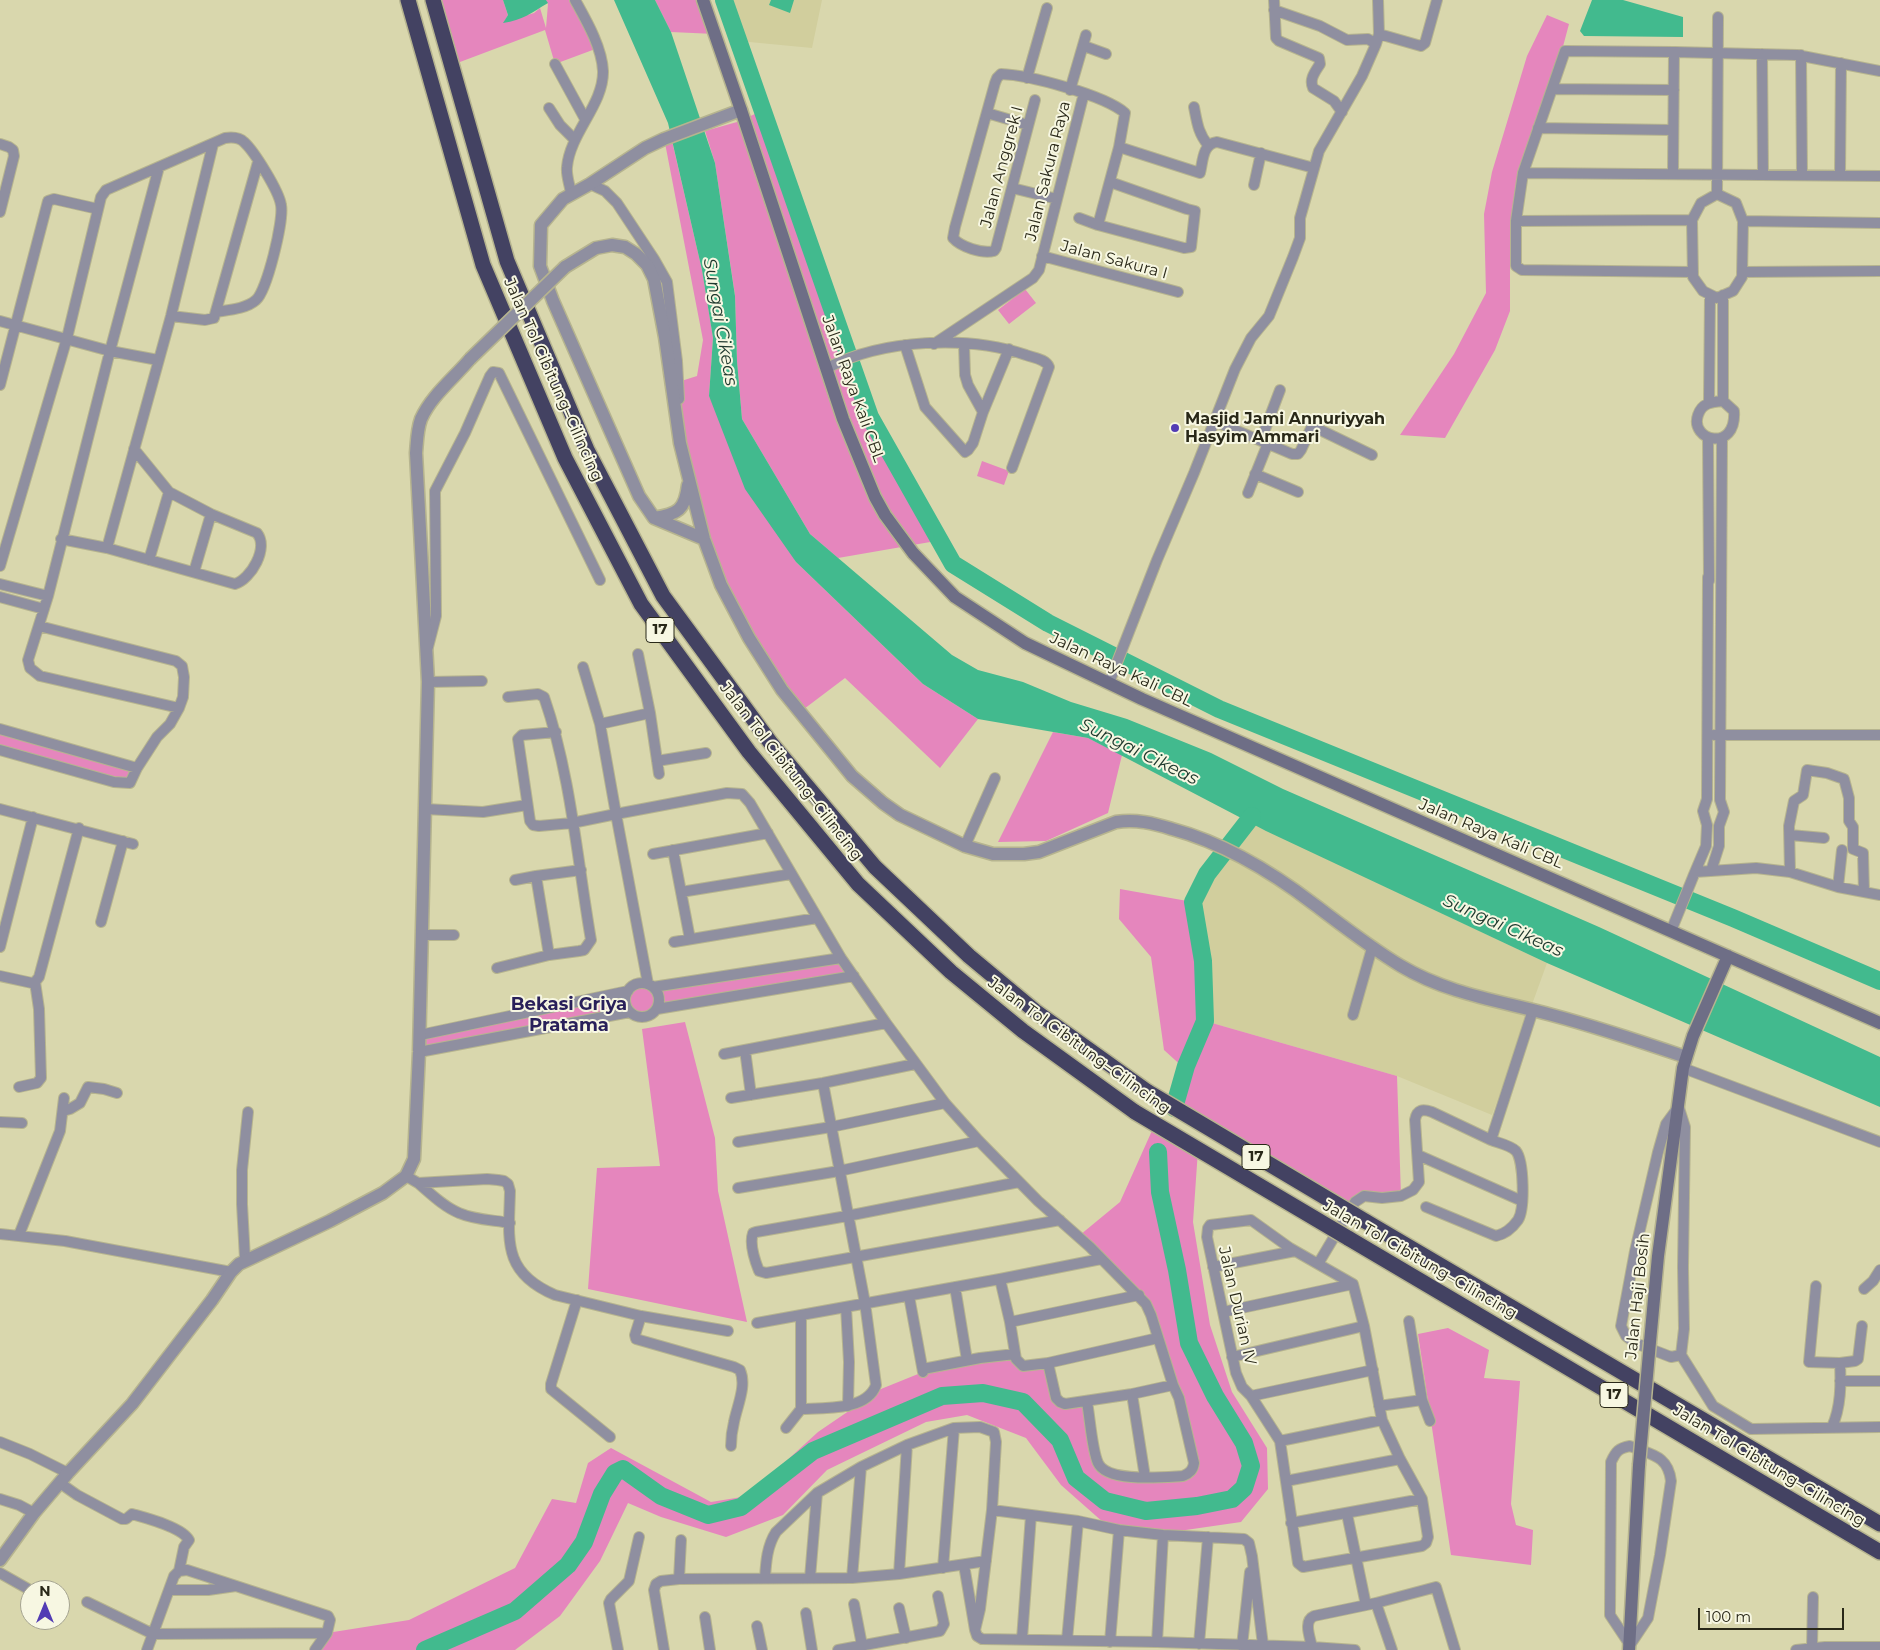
<!DOCTYPE html>
<meta charset="utf-8">
<style>
body{margin:0}
#map{position:relative;width:1880px;height:1650px;overflow:hidden;background:#d9d7ad;font-family:Montserrat,sans-serif}
canvas{display:block}
.north{position:absolute;left:20px;top:1580px;width:50px;height:50px;box-sizing:border-box;background:#f7f7e2;border:1px solid #a5a491;border-radius:50%;rotate:0deg;font-size:14px;font-weight:700;line-height:20px;text-align:center;color:#292818}
.north::after{content:'';display:block;margin:auto;width:18px;height:22px;background:#523cb4;clip-path:polygon(50% 0,100% 100%,50% 72%,0 100%)}
.scale{position:absolute;left:1698px;top:1608px;width:146px;height:22px;box-sizing:border-box;border:2px solid #292818;border-top:0;padding-left:6px;font-size:15px;line-height:18px;white-space:nowrap;color:#292818;-webkit-text-stroke:4px #f7f7e2;paint-order:stroke}
</style>
<div id="map">
<canvas width="1880" height="1650"></canvas>
<div class="north">N</div>
<div class="scale">100 m</div>
</div>
<script>
const g = document.querySelector('canvas').getContext('2d');
g.lineJoin = 'round';
function fillPath(path, color) {
  g.fillStyle = color;
  g.fill(path, 'evenodd');
}
function trace(path, color, width, dash) {
  g.strokeStyle = color;
  g.lineWidth = width;
  g.lineCap = dash ? 'butt' : 'round';
  g.setLineDash(dash || []);
  g.stroke(path);
}
function label(font, color, halo, rows, align = 'center') {
  g.font = font + ' Montserrat,sans-serif';
  g.lineWidth = 4;
  g.setLineDash([]);
  g.textBaseline = 'middle';
  g.strokeStyle = halo;
  g.fillStyle = color;
  for (const [text, x, y, turn = 0] of rows) {
    g.save();
    g.translate(x, y);
    g.rotate((+turn || 0) * Math.PI / 180);
    g.textAlign = isNaN(turn) ? turn : align;
    if (halo) g.strokeText(text, 0, 0);
    g.fillText(text, 0, 0);
    g.restore();
  }
}
const built = new Path2D(`
 M724,0h98l-10,48 -73,-7z
 M1247,821l300,142 -55,152 -95,-39 -192,-55 -2,-60 -10,-59 16,-30z`);
const green = new Path2D(`
 M433,0h70l5,15 -4,7 30,-9 6,-5 6,20 2,-24 -2,-4h29l23,48 -43,16 -10,-34 -93,35z
 M655,0h49l11,34 -44,-2z
 M1547,15l22,9 -8,30 -42,115 -9,57v85l-15,39 -50,88 -45,-3 54,-81 32,-61 -2,-79 8,-42 35,-116z
 M764,110l99,291 30,73 43,67 -98,17 -28,-24 -68,-115 -5,-58 -2,-66 -20,-132 -10,-32 32,-9z
 M672,141l30,129 11,68 -4,58 87,166 127,122 55,35 -38,49 -95,-90 -45,34 -73,-114 -47,-155 -2,-61 19,-6 6,-36 -38,-197z
 M1025,289l11,14 -27,21 -11,-14z
 M982,461l27,10 -5,14 -27,-9z
 M0,729l137,39 -7,15 -130,-33z
 M1053,732l35,6 34,17 -14,58 -62,28 -48,1z
 M1120,889l73,13 10,59 2,60 192,55 4,120h-37l-16,15 -174,-103 11,-39 -21,-19 -13,-93 -32,-38z
 M841,958l13,18 -200,36 -7,5 -14,-2 -214,37 1,-17 208,-44 9,-7h11z
 M685,1022l30,116 3,53 29,131 -159,-33 9,-121 63,-2 -18,-137z
 M1155,1124l43,26 -5,72 17,103 22,67 35,56 1,41 -27,33 -76,11 -61,-10 -43,-38 -35,-47 -59,-23 -41,7 -99,48 -44,45 -57,22 -65,-20 -33,-14 -28,58 -40,55 -45,34h-200l12,-17 82,-13 106,-52 37,-69 24,4 12,-40 23,-15 100,54 37,-6 70,-64 63,-43 42,-17 92,-18 2,8 31,1 8,35 31,4 16,68 73,7 17,-9 -42,-153 -71,-80 40,-33z
 M1448,1328l41,22 -5,28 36,3 -9,123 5,21 17,5 -2,35 -80,-10 -33,-221z`);
const water = new Path2D(`
 M503,0h43l2,3c-17,10 -25,17 -45,20l5,-8z
 M614,0h41l16,32 44,131 20,133 2,65 5,58 68,115 142,121 26,15 45,12 48,20 56,17 84,34 72,36 316,138 281,130v50l-333,-144 -281,-132 -178,-93 -110,-19 -55,-35 -127,-122 -51,-73 -36,-93 4,-58 -11,-68 -34,-147z
 M771,0h23l-4,13 -21,-8z
 M1592,0h31l60,17v20l-99,-1 -4,-5z`);
const river = new Path2D(`
 M724,0l146,417 83,147 95,59 171,86 514,209 147,63
 M1174,1108l12,-42 19,-45 -2,-60 -10,-59 14,-28 45,-58
 M425,1650l90,-39 53,-46 16,-23 18,-48 13,-21 8,-4 38,27 47,19 33,-8 72,-56 129,-55 41,-3 40,9 37,38 16,38 29,23 41,10 51,-5 35,-7 12,-11 7,-22 -7,-23 -29,-47 -26,-53 -12,-73 -17,-78 -2,-40`);
const minor = new Path2D(`
 M1274,0l2,38 3,3 40,17 1,6c-5,8 -11,15 -7,24l21,13 8,11
 M1274,10l46,16 27,14 21,-1 8,5
 M1379,34l42,12 4,-3 12,-43
 M1084,46l22,8
 M1674,52l123,3 83,16
 M1762,54l1,121
 M1801,55l1,120
 M555,64l30,55
 M1027,78l20,-70
 M1552,89l122,1
 M1070,90l16,-55
 M1035,100l-39,148 -2,3c-12,3 -33,-4 -41,-13l2,-11 40,-144 2,-5 4,-4c28,1 103,21 124,39l-6,34 -21,78
 M1194,107c3,15 4,26 14,38
 M549,108l11,17 15,15
 M987,113l41,12
 M1538,128l135,2
 M0,144l9,3 4,3 1,6 -14,56
 M1119,147l81,26c3,-11 2,-29 17,-31l97,26
 M159,167l-49,184 -62,245 -20,64 2,8 10,8 139,32
 M1523,173l357,3
 M1673,174l1,-122 -109,-1 -42,122 -7,48v45l6,4 171,2
 M1840,176l1,-113
 M590,184l15,7 12,12 37,56 13,23 10,79 2,38
 M1254,185l7,-32
 M1012,188l45,11
 M571,194c-1,-9 -5,-18 -4,-27 3,-34 37,-63 36,-96 -1,-24 -17,-51 -28,-71
 M1717,194l19,9 7,18 -1,56 -9,14 -16,7 -14,-7 -10,-14 -1,-57 9,-17z
 M1717,194l1,-177
 M1079,218l19,7 86,23 7,-1 4,-36 -8,-2 -77,-27
 M1516,221l176,-1
 M1743,221l137,2
 M1042,256l136,36
 M1742,272l138,-1
 M171,316l34,4 9,-2 44,-156
 M0,321l110,30 48,9
 M934,344l99,-66 6,-8 45,-177
 M964,344l1,31 3,10 15,27
 M905,345l20,62 40,45 3,-2 5,-7 10,-31 26,-63
 M827,368c56,-29 140,-33 199,-13 8,3 20,4 23,12l-37,101
 M0,385l48,-184 6,-2 44,10
 M1723,401l11,10c3,42 -45,30 -36,4 4,-12 13,-13 25,-14z
 M1723,401v-106
 M1709,402l1,-107
 M1214,421l78,33h6l3,-4 11,-24 60,29
 M1708,438l1,143
 M1261,440l19,-50
 M1255,474l43,18
 M1248,493l20,-50
 M61,539l46,9 128,36c16,-5 34,-36 22,-51l-46,-19 -42,-22 -35,-43
 M107,548l64,-232 42,-172
 M149,560l20,-68
 M0,566l67,-228 34,-141 5,-7 119,-52c7,-1 14,-1 19,4 10,9 35,49 37,63 3,15 -14,86 -25,95 -10,9 -28,10 -40,12
 M194,572l17,-58
 M0,584l48,12
 M0,597l44,12
 M428,647l8,-31 -1,-125 30,-58 25,-57 3,-4 6,1 101,207
 M638,654l12,59 9,61
 M583,667l17,57 16,90 111,-21 15,1 8,9 91,155 45,65 59,80 34,38 59,60 52,46 56,57 5,11 22,70 6,13 15,65c-1,7 -4,10 -11,13 -19,1 -76,7 -85,-13 -6,-13 -8,-45 -11,-61
 M428,682l54,-1
 M1109,683l48,-123 37,-87 41,-104 16,-31 18,-22 24,-59 7,-19v-20l19,-67 43,-75 14,-32 3,-10 -1,-34
 M600,724l50,-11
 M0,729l137,39
 M556,732l-34,3 -4,4 12,82 3,4 6,1 33,-3 44,-9 32,170
 M1714,735h166
 M0,750l114,32 16,1 7,-15 20,-31 13,-13 9,-16 4,-11 1,-20 -2,-11 -6,-5 -137,-35
 M657,761l49,-8
 M0,809l133,35
 M425,809l58,3 44,-7
 M1790,835l34,3
 M965,846l30,-68
 M673,850l17,89
 M653,854l115,-21
 M1711,871l8,-25v-20l5,-14 -4,-12 2,-362
 M1695,872l11,-26 1,-21 -4,-14 4,-12 1,-222
 M1790,872l-1,-46 5,-25 9,-6 4,-25 20,3 17,6 5,19v23l4,6v22l10,4 1,39
 M515,880l21,-4
 M1838,887l4,-37
 M681,892l110,-18
 M101,922l22,-81
 M1671,931l24,-59 61,-4 34,4 48,15 42,8
 M422,935h32
 M674,942l143,-24
 M0,947l33,-130
 M549,955l-13,-79 45,-6
 M497,968l52,-13 30,-4 5,-1 7,-10c-14,-81 -20,-165 -47,-243l-6,-3 -30,3
 M0,976l32,7 3,-1 4,-5 40,-149
 M625 1000a17 17 0 1 1 34 0a17 17 0 1 1-34 0Z
 M653,987l188,-29
 M657,1009l197,-33
 M1353,1015l19,-67
 M420,1035l208,-44
 M745,1050l6,45
 M419,1052l211,-40
 M724,1054l162,-31
 M1683,1068l197,74
 M19,1087l18,-4 4,-5 -2,-69 -4,-27
 M731,1098l92,-15 92,-19
 M1679,1108l6,19 -2,140 1,62 -3,26 32,51 38,23 129,-2
 M1677,1109l-11,15 -8,28 -23,99 -14,75 5,10 9,7 36,14 10,-2
 M63,1111l7,-2 10,-6 8,-16 16,2 13,4
 M0,1122l22,1
 M738,1142l93,-15 114,-24
 M1418,1155l104,46
 M406,1176l12,7 69,-4 11,1 6,1 4,3 2,7c-1,48 -9,81 45,104l86,21 87,15
 M1019,1182l-172,34 -91,16 -3,1c-4,11 2,28 6,38l7,2 294,-53
 M418,1183c13,11 26,24 41,30 16,7 34,7 51,10
 M738,1188l101,-17 140,-30
 M1426,1207l70,29c9,-2 17,-9 22,-16 7,-11 6,-59 -2,-69 -6,-6 -18,-8 -25,-11
 M1251,1220l39,28 63,36 11,42 18,94 18,39 22,40 6,38 -2,6 -4,3 -119,21 -5,-4 -18,-122 -29,-45 -9,-9 -6,-14 -29,-136 1,-9 2,-3z
 M0,1234l65,7 166,31
 M19,1235l41,-104 4,-33
 M245,1259l-3,-55v-34l6,-58
 M1318,1264l37,-62 9,-6 18,2 19,-2 12,-6 6,-8 -4,-62c2,-11 8,-11 17,-8l59,28 42,-130
 M1213,1267l82,-16
 M1000,1279l10,43 6,37 7,7 25,-3 110,-25
 M1816,1286l-7,76 31,1
 M955,1287l12,73
 M1864,1289l9,-8 7,-11
 M909,1296l14,76
 M577,1300l-26,84v5l59,48
 M846,1307l3,55 -1,44
 M1223,1312l130,-28
 M641,1316l-6,19 1,4 98,28 6,3c7,16 -3,36 -6,52 -2,8 -3,16 -3,24
 M1409,1321l13,79 8,21
 M1010,1322l129,-27
 M757,1323l243,-44 101,-20
 M1232,1357l132,-31
 M1048,1363l8,35 4,4 5,2 67,-10 41,-9
 M923,1369l57,-11 35,-4
 M1840,1381h40
 M1132,1394l13,83
 M1251,1396l122,-26
 M1379,1406l43,-6
 M801,1409c22,-1 66,2 75,-24l-11,-82 -42,-220
 M1832,1427c9,-20 9,-43 8,-64l15,-2 3,-2 4,-33
 M786,1428l15,-19v-93
 M1280,1441l102,-21
 M0,1442l30,12 38,19
 M1630,1446c21,9 38,9 41,35l-11,74 -12,63 -18,27 -20,-30 1,-153c5,-11 8,-14 19,-16z
 M1286,1481l114,-22
 M60,1483l17,12 45,24h4l6,-5c14,4 50,13 57,26l-5,7 -5,24
 M0,1499l19,6 15,8
 M992,1510l86,11 41,9 44,5 81,4 5,4 3,13 11,89
 M1347,1514l19,91
 M1291,1523l131,-24
 M964,1565l11,65 2,6 5,3 175,3 155,5 43,3
 M943,1568l11,-140
 M0,1573l30,17
 M899,1574l8,-129
 M765,1578c1,-16 2,-32 11,-46l41,-39 44,-26 46,-22 47,-17 26,-1 14,5 2,10 -4,68 -12,99 -5,21
 M810,1578l7,-85
 M852,1578l9,-111
 M679,1579l2,-39
 M170,1590h38l28,-4
 M87,1602l66,32 174,-1
 M1376,1603l16,47
 M854,1604l8,41
 M899,1608l7,30
 M806,1613l6,37
 M705,1617l5,33
 M757,1626l5,24
 M1022,1639l9,-124
 M1067,1640l11,-119
 M1110,1642l9,-112
 M1157,1642l6,-107
 M1199,1644l9,-107
 M1242,1646l8,-74
 M1312,1647c-2,-10 -9,-26 2,-31l62,-13 60,-16 19,63
 M1812,1648l1,-51
 M147,1650l27,-74 5,-5 8,-1 141,46 2,4 -3,13 -12,17
 M618,1650l-9,-47 2,-4 18,-18 10,-44
 M664,1650l-10,-60 2,-6 5,-3 18,-2 173,-1 47,-4 87,-13
 M838,1650l102,-19 4,-7 -6,-28
 M1796,1650l29,-3h55`);
const tertiary = new Path2D(`
 M565,267l31,-19 16,-3 13,2 11,7 11,11 7,14 11,58 15,106 24,96 17,46 28,53 33,52 70,86 31,27 17,12 65,31 28,8h31l15,-2 77,-30c20,-3 37,1 56,7 52,14 100,43 143,76 28,21 56,43 86,61 47,28 100,35 151,49 45,12 90,27 134,42
 M654,518c24,-4 31,-8 34,-33
 M704,539l-50,-21 -15,-22 -86,-195 -13,-35 1,-41 22,-26 27,-15 55,-36 19,-9 77,-29
 M0,1560l34,-47 34,-40 64,-69 80,-104 19,-28 8,-8 91,-43 53,-28 23,-17 8,-17 5,-107 9,-370 -12,-229c1,-11 1,-23 5,-34 10,-23 33,-41 49,-60`);
const secondary = new Path2D(`
 M703,0l38,110 102,309 32,78 10,18 28,38 42,44 70,46 117,56 738,324
 M1650,1342l8,-86 25,-188 10,-32 35,-80
 M1629,1650l10,-185`);
const motorway = new Path2D(`
 M408,0l75,265 82,193 76,146 108,148 109,132 93,88 72,59 112,81
 M433,0l74,261 80,189 76,146 107,146 105,125 94,89 66,55 113,81
 M1365,1221l515,303
 M1348,1238l532,314`);
const tertiaryBridge = new Path2D(`
 M470,359l95,-92`);
const secondaryBridge = new Path2D(`
 M1639,1465l11,-123`);
const motorwayBridge = new Path2D(`
 M1148,1092l217,129
 M1135,1112l213,126`);
const markers = [
 [1175,428,5,"#523cb4"]
];
const shields = [
 [660,630,28],
 [1256,1157,28],
 [1614,1395,28]
];
const shieldNames = [
 ["17",660,630],
 ["17",1256,1157],
 ["17",1614,1395]
];
const streetNames = [
 ["Jalan Anggrek I",1002,167,-75],
 ["Jalan Sakura Raya",1048,171,-76],
 ["Jalan Sakura I",1114,260,15],
 ["Jalan Tol Cibitung–Cilincing",553,380,66],
 ["Jalan Raya Kali CBL",853,389,70],
 ["Jalan Raya Kali CBL",1121,670,25],
 ["Jalan Tol Cibitung–Cilincing",791,772,52],
 ["Jalan Raya Kali CBL",1491,834,23],
 ["Jalan Tol Cibitung–Cilincing",1079,1046,36],
 ["Jalan Tol Cibitung–Cilincing",1420,1260,30],
 ["Jalan Haji Bosih",1638,1296,-84],
 ["Jalan Durian IV",1237,1306,77],
 ["Jalan Tol Cibitung–Cilincing",1769,1466,31]
];
const poiNames = [
 ["Masjid Jami Annuriyyah",1185,419],
 ["Hasyim Ammari",1185,437]
];
const waterNames = [
 ["Sungai Cikeas",720,322,80],
 ["Sungai Cikeas",1139,752,26],
 ["Sungai Cikeas",1503,926,24]
];
const neighbourhoodNames = [
 ["Bekasi Griya",569,1005],
 ["Pratama",569,1026]
];
fillPath(built, '#d1ce9d');
fillPath(green, '#e586bd');
fillPath(water, '#42ba8e');
trace(river, '#42ba8e', 18);
trace(minor, '#b6b48f', 12);
trace(tertiary, '#b6b48f', 15);
trace(secondary, '#b6b48f', 15);
trace(motorway, '#b6b48f', 18);
trace(minor, '#8f8fa0', 10);
trace(tertiary, '#8f8fa0', 12);
trace(secondary, '#6e6e86', 12);
trace(motorway, '#434262', 15);
trace(tertiaryBridge, '#b6b48f', 15, []);
trace(secondaryBridge, '#b6b48f', 15, []);
trace(motorwayBridge, '#b6b48f', 18, []);
trace(tertiaryBridge, '#8f8fa0', 12);
trace(secondaryBridge, '#6e6e86', 12);
trace(motorwayBridge, '#434262', 15);
for (const [x, y, r, color] of markers) {
  const dot = new Path2D();
  dot.arc(x, y, r, 0, 2 * Math.PI);
  g.fillStyle = color;
  g.fill(dot);
  trace(dot, '#f7f7e2', 2);
}
for (const [x, y, w] of shields) {
  const box = new Path2D();
  box.roundRect(x - w / 2, y - 12.5, w, 25, 4);
  g.fillStyle = '#f7f7e2';
  g.fill(box);
  trace(box, '#292818', 1);
}
label('bold 15px', '#292818', null, shieldNames);
label('16px', '#292818', '#f7f7e2', streetNames);
label('bold 16px', '#292818', '#f7f7e2', poiNames, 'left');
label('italic 18px', '#1e382d', '#f7f7e2', waterNames);
label('bold 18px', '#29205a', '#f7f7e2', neighbourhoodNames);
</script>
